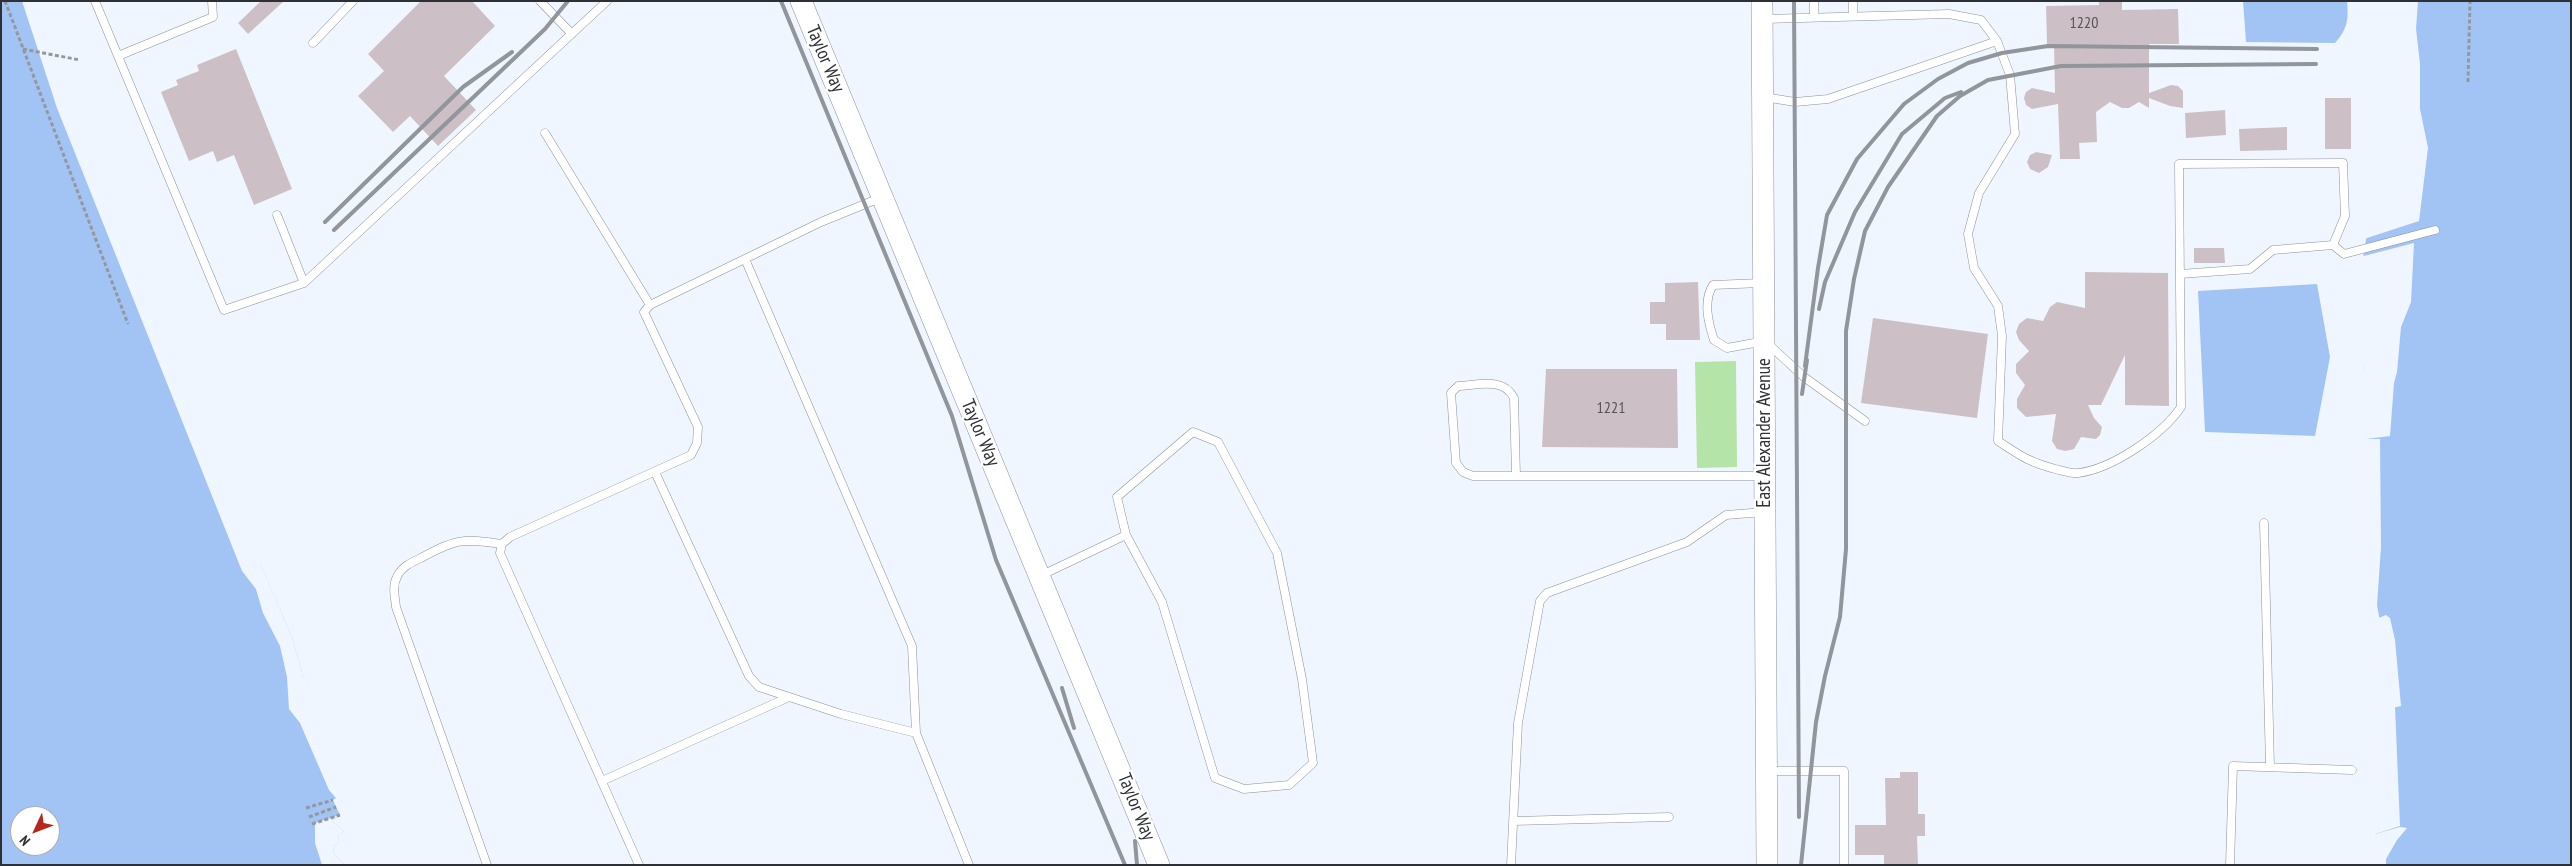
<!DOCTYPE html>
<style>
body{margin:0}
#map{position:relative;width:2572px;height:866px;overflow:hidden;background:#f0f6ff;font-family:"PT Sans Narrow",sans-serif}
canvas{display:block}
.frame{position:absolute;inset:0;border:2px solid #2d3034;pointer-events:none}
.north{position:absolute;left:10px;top:806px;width:50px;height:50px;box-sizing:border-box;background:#fff;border:1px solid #abacae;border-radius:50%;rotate:227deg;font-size:14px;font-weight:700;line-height:20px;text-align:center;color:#2d3034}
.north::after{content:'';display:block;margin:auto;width:18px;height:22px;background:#b6281c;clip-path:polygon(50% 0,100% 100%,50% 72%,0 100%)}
</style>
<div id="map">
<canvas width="2572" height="866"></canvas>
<div class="frame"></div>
<div class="north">N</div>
</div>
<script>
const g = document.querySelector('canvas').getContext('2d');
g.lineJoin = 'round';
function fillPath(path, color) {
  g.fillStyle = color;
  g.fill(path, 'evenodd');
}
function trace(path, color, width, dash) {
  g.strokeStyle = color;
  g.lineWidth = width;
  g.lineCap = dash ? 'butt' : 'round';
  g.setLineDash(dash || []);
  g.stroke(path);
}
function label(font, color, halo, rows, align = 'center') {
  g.font = font + ' "PT Sans Narrow",sans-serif';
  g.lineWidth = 5;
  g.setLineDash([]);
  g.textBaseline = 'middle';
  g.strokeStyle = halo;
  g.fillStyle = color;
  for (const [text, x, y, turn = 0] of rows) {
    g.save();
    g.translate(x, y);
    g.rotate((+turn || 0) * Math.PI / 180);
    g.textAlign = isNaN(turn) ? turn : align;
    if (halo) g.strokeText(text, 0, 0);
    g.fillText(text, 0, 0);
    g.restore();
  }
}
const green = new Path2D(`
 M1736,361l1,106 -40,1 -2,-106z`);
const water = new Path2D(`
 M1,1h43l212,553 36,83 11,39 7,15 -10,32 29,67 7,8 -3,2 7,15 -8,6 12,10 -6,5 1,6 -6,5 1,7 11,11h-344zM20,816h30v30h-30z
 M2243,1h104c2,18 0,29 -12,42l-89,-1z
 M2407,1h164v864h-196v-31l25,-8 -5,-119 -18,-102 4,-58 -1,-108h-14l-3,-181 5,-30 23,-55z
 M2317,284l13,73 -15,79 -110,-4 -7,-141z`);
const pier = new Path2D(`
 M22,1h25l43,111 170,445v6l32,74 11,39 9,18 -9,27 -3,2 -11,-14 -2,-32 -7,-31 -17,-33 -7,-24 -14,-18 -185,-463z
 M2405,1h13l-2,28 4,35v45l8,39 -9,73 -55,18 2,-12 22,-55z
 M2414,243l-3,59 -10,25 -4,45 -3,11 -4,53 -24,3v-5l-3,-1 -1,-55 3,-8 -3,-23 -2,-90z
 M2386,615l4,3 5,22 6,66 -9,2 -16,-89z
 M340,815l-8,6 12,10 -6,5 1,6 -6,5 1,7 11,11h-23l-7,-22v-20z
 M2400,827l7,1 -10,12 -11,19v6h-14v-30z`);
const building = new Path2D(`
 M261,1h23l-36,33 -10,-11z
 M421,1h51l23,25 -51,50 32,34 -38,36 -28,-30 -17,16 -35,-36 26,-25 -16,-17z
 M2099,1h23v9l56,-1 1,35h-30v49l22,-8 7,1 5,5v17l-13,-2 -21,-8v10l-10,-6 -10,6h-7l-12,-6 -14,10 1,30 -18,1 1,16h-20l-2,-55 -26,5 -6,-4 -2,-7 2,-6 6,-4 23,5 -1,-49h-7l-1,-38 53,-1z
 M236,49l56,140 -38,16 -20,-50 -17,7 -4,-11 -24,10 -28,-69 17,-7 -2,-5 23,-9 -2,-6z
 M2325,98h26v51h-26z
 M2225,110l1,25 -40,3 -1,-25z
 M2287,127v23l-47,1 -1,-22z
 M2036,152l16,3 -4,12 -9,6 -9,-4 -3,-7 3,-7z
 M2194,248h30l1,15h-31z
 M2085,272l83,1 1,133 -44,-1v-50l-24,50h-13l6,13 8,9 -2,8 -4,4 -15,-2 -7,12 -9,2 -8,-2 -5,-8 4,-27 -30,3 -9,-9v-9l8,-14 -9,-12v-9l13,-13 -10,-11 -3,-8 3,-8 8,-6 16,3 7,-14 7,-5 28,6z
 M1698,282l2,58h-34v-16h-16v-22h15v-19z
 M1873,318l115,16 -11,84 -116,-15z
 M1546,369h131l1,79 -136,-1z
 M1900,772h18v42h7v22h-8l1,29h-34v-10h-29v-30h31l-1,-47h15z`);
const path = new Path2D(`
 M5,1l123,323
 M23,49l57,11
 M2468,82l2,-81
 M306,808l27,-8
 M309,817l27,-10
 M312,824l28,-9`);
const lane = new Path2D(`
 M95,1l23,55
 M212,1l1,16 -95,39 106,254 80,-27 303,-282
 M540,1l32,33
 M1814,1v16
 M1853,1v15
 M1764,19l185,-5 32,6 16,21 13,34 5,59 -36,59 -11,41 6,34 24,38 4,30 -4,105c24,16 33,22 61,29 6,1 13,4 19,3 34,-4 84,-38 103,-66l-2,-243 164,-1 2,53 -12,29 -60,5 -23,19 -70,5
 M313,43l40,-42
 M1764,97l31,5 33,-3 169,-58
 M545,133l105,172
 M277,215l27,68
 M2333,245l11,9 91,-24
 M745,259l167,387 4,87 53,132
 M1761,283l-48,2c-10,16 -5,37 1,55l13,8 38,-7 39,36 61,44
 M655,472l94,204 10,11 82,27 75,19
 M1516,476l-2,-78c-10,-21 -36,-13 -56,-12l-7,7 5,70 7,9 10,4h290
 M2264,523l6,244
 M1042,575l84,-40 36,67 53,176 29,11 45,-4 24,-22 -11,-84 -25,-126 -59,-111 -25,-10 -76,65 9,38
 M1769,771h75v94
 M602,781l187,-84
 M1513,821l156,-4
 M487,865l-91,-258c-1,-10 -4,-21 1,-30 4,-10 15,-15 24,-19 35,-19 41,-20 81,-14
 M639,865l-139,-312 2,-9 8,-7 181,-82 6,-12 1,-16 -54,-115 6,-7 171,-83 59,-24
 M1511,865l7,-142 22,-122 7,-8 140,-51 39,-27 38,-3
 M2230,865l3,-99 119,4`);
const secondary = new Path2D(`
 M801,1l358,864
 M1762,1l5,864`);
const rail = new Path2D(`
 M781,1l171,415 44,144 129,305
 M1794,1l5,816
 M325,222l138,-135 49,-35
 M334,230l211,-201 23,-28
 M1819,309l6,-27 30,-70 47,-78 43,-36 16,-6
 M1805,366l13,-98 9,-53 30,-56 47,-55 34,-25 30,-16 34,-10 46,-7 269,3
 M1802,394l5,-34
 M1062,688l12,40
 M1135,841l2,24
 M1801,865l15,-143 9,-46 15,-59 6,-68v-218l8,-52 11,-48 23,-44 49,-71 23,-20 28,-16 73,-14 255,-2`);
const numberNames = [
 ["1220",2084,23],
 ["1221",1611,408]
];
const streetNames = [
 ["Taylor Way",825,59,67],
 ["Taylor Way",980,433,67],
 ["East Alexander Avenue",1765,433,-90],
 ["Taylor Way",1136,807,68]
];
fillPath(green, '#b4e4a7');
fillPath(water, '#a2c4f4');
fillPath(pier, '#f0f6ff');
fillPath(building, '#ccc0c6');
trace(lane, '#8a919a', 9);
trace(secondary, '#8a919a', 22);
trace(path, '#93979e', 3, [4, 2.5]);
trace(lane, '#fff', 8);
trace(secondary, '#fff', 21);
trace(rail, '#91959c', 4);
label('16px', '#555458', null, numberNames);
label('19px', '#2d3034', '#fff', streetNames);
</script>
